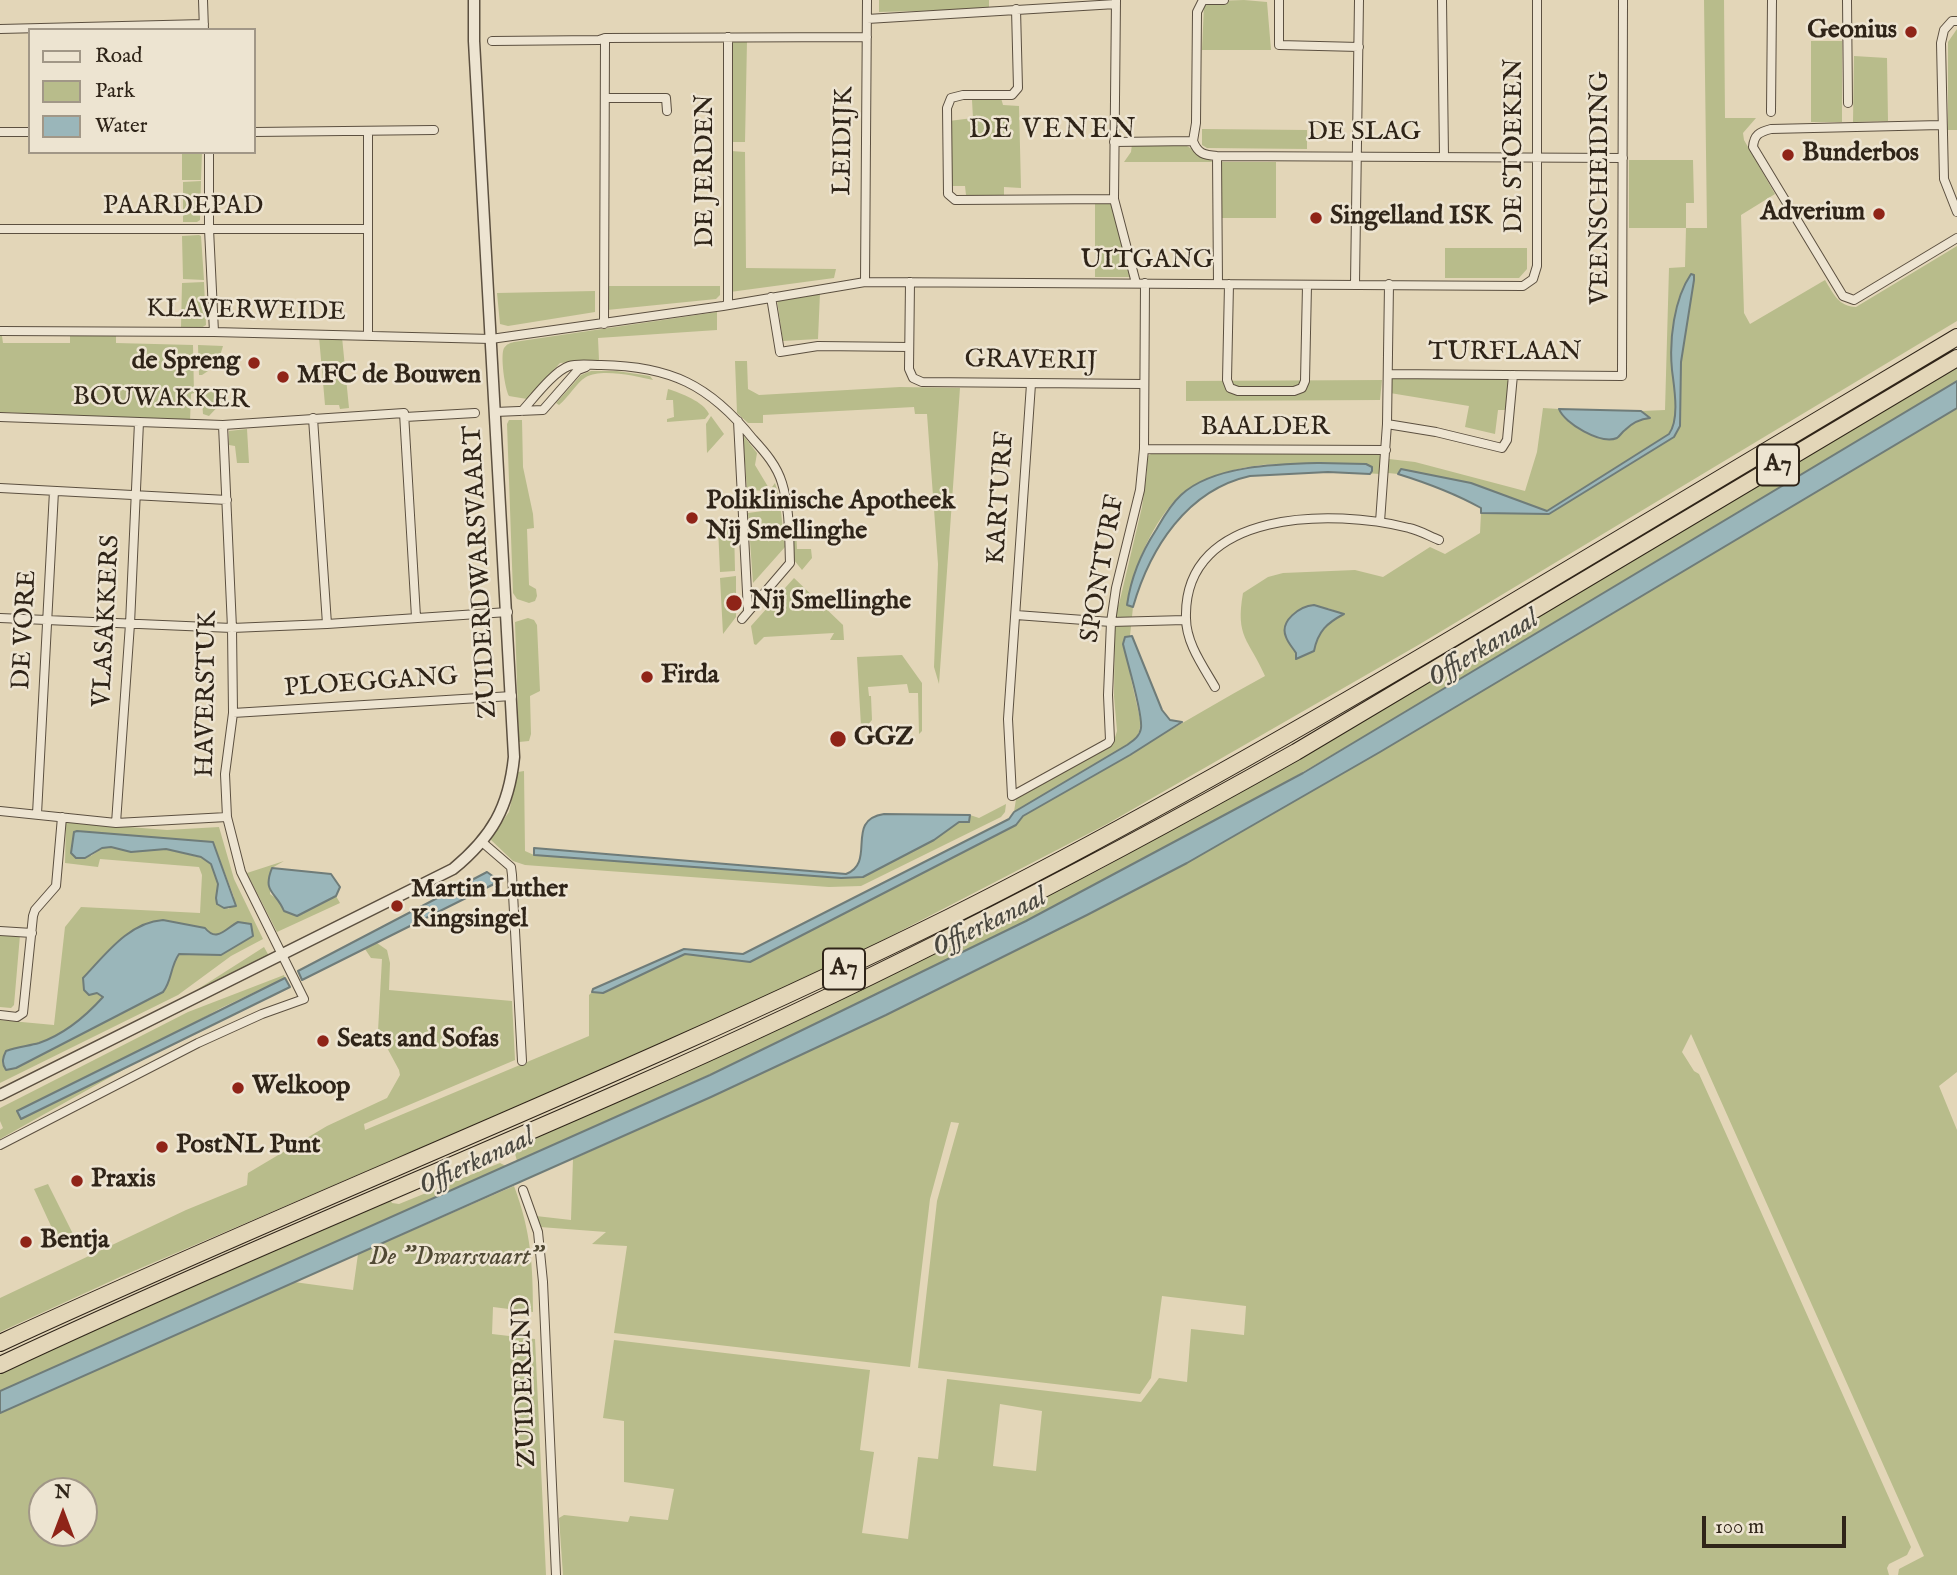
<!DOCTYPE html>
<style>
body{margin:0}
#map{position:relative;width:1957px;height:1575px;overflow:hidden;background:#e3d6b8;font-family:"IM FELL English",serif}
canvas{display:block}
.legend{position:absolute;left:28px;top:28px;width:228px;height:126px;box-sizing:border-box;background:#ede4d1;border:2px solid #a19787;margin:0;padding:9px 12px;list-style:none;font-size:21px;color:#2f2418}
.legend li{display:flex;align-items:center;gap:14px;height:35px}
.legend b{width:35px;border:2px solid #a19787}
.north{position:absolute;left:28px;top:1477px;width:70px;height:70px;box-sizing:border-box;background:#ede4d1;border:2px solid #a19787;border-radius:50%;rotate:0deg;font-size:19px;font-weight:700;line-height:28px;text-align:center;color:#2f2418}
.north::after{content:'';display:block;margin:auto;width:24px;height:32px;background:#8f2418;clip-path:polygon(50% 0,100% 100%,50% 72%,0 100%)}
.scale{position:absolute;left:1702px;top:1516px;width:144px;height:32px;box-sizing:border-box;border:4px solid #2f2418;border-top:0;padding-left:9px;font-size:21px;line-height:24px;white-space:nowrap;color:#2f2418;-webkit-text-stroke:5px #ede4d1;paint-order:stroke}
</style>
<div id="map">
<canvas width="1957" height="1575"></canvas>
<ul class="legend">
<li><b style="height:9px;background:#ede4d1"></b>Road</li>
<li><b style="height:19px;background:#b8bc8b"></b>Park</li>
<li><b style="height:19px;background:#9ab6ba"></b>Water</li>
</ul>
<div class="north">N</div>
<div class="scale">100 m</div>
</div>
<script>
const g = document.querySelector('canvas').getContext('2d');
g.lineJoin = 'round';
function fillPath(path, color) {
  g.fillStyle = color;
  g.fill(path, 'evenodd');
}
function trace(path, color, width, dash) {
  g.strokeStyle = color;
  g.lineWidth = width;
  g.lineCap = dash ? 'butt' : 'round';
  g.setLineDash(dash || []);
  g.stroke(path);
}
function label(font, color, halo, rows, align = 'center') {
  g.font = font + ' "IM FELL English",serif';
  g.lineWidth = 5;
  g.setLineDash([]);
  g.textBaseline = 'middle';
  g.strokeStyle = halo;
  g.fillStyle = color;
  for (const [text, x, y, turn = 0] of rows) {
    g.save();
    g.translate(x, y);
    g.rotate((+turn || 0) * Math.PI / 180);
    g.textAlign = isNaN(turn) ? turn : align;
    if (halo) g.strokeText(text, 0, 0);
    g.fillText(text, 0, 0);
    g.restore();
  }
}
const green = new Path2D(`
 M879,0h110v9l-110,3z
 M1244,0l23,2 4,48h-69l2,-45 12,-4z
 M1704,0h20l1,118h31l-13,15 1,7 31,54 -34,21 3,98 6,11 75,-44c8,13 14,27 31,27l101,-61v75l-537,323 -313,180 -251,130 -191,89 -545,234 -120,55v-34l186,-88 61,-25 1,-12 79,-47 60,-28 13,-23 -1,-5 -21,-39 4,-72 -11,-1 -6,-9 12,-6 10,7 3,13 -1,27 123,11 3,59 -151,64 1,6 224,-94v-41l3,-3 11,1 82,-39 65,7 266,-136 7,-9c81,-46 160,-95 242,-140 -16,-37 -30,-38 -22,-83l25,-16 15,-4 72,-3 28,7 47,-30 15,7 35,-21 1,-20 61,1 -141,-45 -3,5 -10,-1 1,-14 26,3 110,29 12,-39 6,-44 16,1c5,15 41,35 57,29 2,-1 7,-7 8,-8 7,-7 15,-10 25,-12l-8,-7 24,-1 4,-142 16,-1 1,-39h-57v-68h64l1,43h-8v25h21zM1328,608l15,6 -19,12 -7,12 -21,20v-5z
 M1957,29v101h-9v-88z
 M732,41h15l-2,101h-14z
 M1811,41h31v81h-31z
 M1854,56l33,2 1,63 -35,1z
 M1001,98l2,7 16,1 2,82 -17,-1v8h-38l-1,-9h-14l-2,-65 24,-3 -1,-18z
 M1202,129l105,1v19l-100,-1 -5,-3z
 M1182,143l31,19h-89l7,-10 1,-8z
 M731,151l14,1 1,116 90,1 -2,9 -104,14z
 M182,152h20l-1,28h-19z
 M1221,162h55v56h-55z
 M201,181l-1,39 -3,2h-14v-40z
 M1095,203h16l20,74h-36z
 M199,235l2,1 3,44 -21,-1 -1,-43z
 M1445,248h82v21l-8,9h-74z
 M204,282l2,43 -5,3 -20,-1 1,-44z
 M607,286h113v9l-4,4 -109,11z
 M595,291v21l-87,14 -8,-2 -3,-31z
 M820,293l-2,46 -35,2 -6,-41z
 M717,312v18l-119,8 1,22 -39,3 -33,36 -18,-3c-4,-7 -9,-40 -5,-48 3,-4 6,-5 10,-6z
 M0,335l2,1 1,7h67v-7h46v7l77,2 1,48 -3,1 -1,27 -190,-9z
 M319,337h23l7,71 -9,1 -1,-4h-14z
 M198,345l25,1 -6,19 -15,10h-3z
 M735,361h12l1,28 11,6 141,-8 60,1 -21,296 -5,-17 4,-103 -11,-150h-12l-1,-7 -151,8v8h-15l-11,-10z
 M1957,368v13l-18,12 -445,268 -274,159 -194,101 -253,125 -256,115 -4,-15 244,-106 344,-171 189,-107z
 M591,371h26l33,5 3,4c-16,-4 -52,-12 -67,-3 -10,6 -17,20 -27,28l-3,-2 25,-28z
 M1390,378h119l-3,32h-8l-3,24 -30,-7 4,-21 -79,-13z
 M1382,380l-2,20 -194,1v-20z
 M201,387l15,2 5,4 2,8 -14,15 -6,-2z
 M668,389c13,4 36,13 41,25l-4,5 -38,3v-3l7,-2 -1,-17h-7z
 M1957,408v664l-18,14 18,44v445h-59l1,-6 25,-13 -233,-522 -9,18 12,19 5,3 15,33 197,440 -4,8 -18,9 -2,4 2,7h-1326l-4,-57 5,-3 64,7 2,-6 38,4 6,-31 -50,-7v-61l-21,-3 11,-78 256,30 -10,80 14,2 -12,81 46,6 10,-82 20,2 9,-80 194,23 18,-24 28,4 4,-53 53,6 2,-29 -84,-10 -11,82 -11,16 -222,-26 19,-167 22,-78 -8,-1 -21,77 -20,168 -296,-34 13,-87 -35,-2 14,-12 -66,-5 -4,-11 35,4 2,-61 138,-62 175,-82 301,-152 213,-123zM1000,1404l42,7 -6,60 -43,-5z
 M711,416l13,18 -17,19 -1,-29z
 M509,420h13l1,47 10,47 1,14 -7,1 2,56 7,4 1,7 -2,5 -6,2 -12,-4 -4,-6 -6,-169z
 M247,429l2,34h-12l-2,-17 -6,-1v-14z
 M743,435l14,18 -2,12 15,25 5,-7 4,13h-9l-1,-5 -22,-1z
 M1377,453l5,4 -2,17c-30,-1 -66,-8 -99,-10 -29,-1 -79,11 -101,31 -27,26 -47,73 -53,109l6,3 -3,29 -5,1 6,42 10,44 -3,13 -11,9 -113,67 2,-13 97,-55 4,-13 -3,-35 1,-86 4,-6 23,-97 5,-36 -1,-14 5,-3z
 M770,502l10,1 5,44 -32,36 -5,-70 22,-3z
 M728,522l6,3 1,46 -15,1 -2,-45z
 M796,525l1,24h14l1,9 -10,12 -8,-10 -1,-32z
 M736,576v41l-13,17 -3,-56z
 M794,578l49,47 1,15h-14l4,-7 -70,4 -8,8 -2,-1 -3,-18z
 M528,618l6,2 3,5 3,66 -10,5 1,38 -2,7 -10,1 -4,-120z
 M902,655l20,28v48l-3,3 -1,-41h-9l-2,-9 -39,3 1,9h2l1,24 -8,9 -3,-3 -4,-69z
 M524,771l1,80 9,4 307,23 22,-1 71,-37 25,-18h10l1,-7 9,3 27,-14 -1,8 -4,5 -140,69 -32,1 -304,-22 -12,-4 -23,-22 19,-27 9,-40z
 M66,822l101,8 52,-3 15,52 29,60 -32,17 -53,39 -178,88v-63l54,5 11,-98 16,-20 119,6 2,-38 -3,-8 -99,-8 -2,8 -33,-4zM75,831l138,11 21,55 -5,12 -9,-3 -4,-8 2,-14 -7,-20 -5,-5 -40,-10 -35,3 -20,-5 -9,1 -11,8zM163,920l42,8 5,6 6,2 7,-2 7,-7 -9,28 -43,-1c-8,13 -6,27 -16,38l-146,76 -10,1c-5,-6 -3,-12 0,-18 11,-4 22,-5 33,-8 26,-9 45,-27 64,-46l-6,-4z
 M284,861l-12,7 -2,26 10,7 4,10 13,4 39,-19 4,7 -63,29 -30,-59z
 M0,934l20,1 -6,70 -3,3 -11,-1z
 M264,947l5,9 -74,35z
 M284,975l1,3 -64,30 -200,111 118,-58 -139,78v-9l3,-2 -3,-7v-13l188,-96z
 M500,1163l6,3 -506,225v-19l40,-18 350,-155 2,4 7,1z
 M48,1184l29,58 -15,8 -28,-61z
 M514,1186c17,45 19,79 19,126l-40,-5 -1,27 43,5 11,236h-546v-162l294,-131 59,8 5,-36zM42,1491h42v42h-42z`);
const water = new Path2D(`
 M1691,274l3,1v5l-13,82 -1,64 -6,11 -125,77 -68,-1v-5c-27,-15 -54,-25 -83,-34l3,-5 70,14 76,28 122,-77c11,-15 5,-47 3,-64 -3,-30 2,-71 19,-96z
 M1957,381v27l-577,344 -193,111 -100,52 -201,100 -175,82 -711,316v-22l710,-316 316,-154 277,-148z
 M1559,409l82,2 9,7c-10,1 -18,5 -25,12 -3,2 -5,6 -8,8 -16,7 -53,-15 -58,-29z
 M1320,463l46,1 6,3v4l-2,3 -42,-2 -78,4c-63,14 -100,72 -117,131l-6,-2c4,-28 14,-52 29,-75 7,-12 14,-25 25,-35 32,-30 98,-31 139,-32z
 M1314,605l30,9c-17,9 -26,17 -30,37l-18,8v-6c-3,-5 -8,-10 -10,-16 -7,-16 14,-31 28,-32z
 M1132,636l30,74 8,10 12,2 -52,33 -107,61 -7,9 -266,137 -65,-8 -82,39 -11,-1 1,-3 91,-40 59,5 266,-135 5,-7 113,-67c7,-5 13,-9 14,-17 2,-15 -14,-66 -18,-84l2,-7z
 M884,814l86,1 -1,7h-10l-25,18 -71,37 -22,1 -307,-23v-7l312,26c31,-12 -2,-54 38,-60z
 M77,831l136,11 23,64 -12,2 -7,-4 -1,-6 2,-14 -7,-20 -10,-7 -35,-8 -35,3 -20,-5 -9,1 -17,10h-9l-5,-5 3,-21z
 M272,868l59,6 9,13 -4,9 -39,20 -13,-5c-8,-20 -22,-18 -12,-43z
 M487,872l7,5 2,6 -194,97 -4,-9z
 M163,920l42,8c12,15 21,0 33,-6l13,2 2,12 -32,19 -42,-1c-9,13 -7,27 -16,38l-147,76 -10,2c-5,-7 -3,-13 0,-19 11,-4 22,-5 33,-8 26,-9 46,-26 64,-46l-6,-4 -8,2 -5,-5 -1,-12c22,-23 46,-56 80,-58z
 M285,978l5,9 -269,132 -4,-8z`);
const minor = new Path2D(`
 M203,0l1,30
 M1116,0l-2,199 22,84
 M1279,0v45l80,2
 M1442,0l2,156
 M1847,0l1,103
 M1016,9l2,79 -6,7h-49l-12,3 -4,10 1,86 7,6 159,-1
 M867,19l249,-15
 M1957,21h-5l-8,9 -3,13 3,136 13,33
 M0,29l204,-5
 M492,41l107,-1 6,-2 262,-1
 M605,98h61l1,13
 M1771,112l1,-112
 M1941,125l-170,4c-12,3 -17,6 -18,18l90,149 11,4 103,-62
 M368,131v204
 M0,132h30
 M254,132l180,-2
 M1193,141l3,-18 1,-111 6,-12h21
 M1114,142l79,-1c5,13 11,14 24,15l406,2
 M209,152v77l5,103
 M1217,156l1,128
 M0,229h367
 M865,282l2,-282
 M910,282l-1,87 4,9 9,4 222,2
 M1229,284l-2,96 3,8 8,3h56l8,-3 3,-7 2,-96
 M1355,284l4,-284
 M771,297l9,55 38,-6 91,1
 M728,304v-267
 M604,324l1,-286
 M0,331l214,1 277,7 232,-33 142,-24 658,4 10,-7 4,-13v-266
 M1388,374l234,2 1,-376
 M1031,384l-23,335 4,77 96,-53 2,-3 -2,-45 3,-73 5,-34 24,-98 4,-41 1,-166
 M522,411c11,-12 32,-40 47,-45 9,-3 22,-1 32,-1 69,1 109,20 152,74 12,13 24,27 29,44 8,26 7,54 8,80l-48,56
 M495,412l48,-2 35,-40 8,-3
 M0,417l223,8 181,-12 12,204
 M405,417l70,-4
 M313,418l14,206
 M738,421l10,190
 M1387,424l2,-140
 M1144,449l242,1
 M0,488l227,12
 M1380,522l7,-98 49,8 66,16 5,-8 6,-65
 M1016,615l95,7 74,-2
 M0,618l232,10 95,-4 181,-12
 M1215,687c-12,-21 -29,-44 -29,-69 -3,-110 149,-109 223,-90 10,2 20,8 30,12
 M233,713l279,-17
 M0,811l116,12 111,-6
 M37,814l17,-323
 M116,823l14,-199 9,-202
 M482,842l29,25 1,8 10,186
 M0,931l32,2
 M0,1015l17,2 6,-4 10,-97 2,-6 21,-24 6,-69
 M0,1145l198,-102 64,-29 42,-15 -63,-127 -14,-55 -2,-43 8,-61 -1,-85 -9,-203
 M523,1190l15,42 5,50 13,293`);
const tertiary = new Path2D(`
 M0,1095l453,-226c39,-32 56,-62 61,-112l-40,-716v-41`);
const motorway = new Path2D(`
 M0,1343c315,-146 639,-272 950,-426 172,-86 338,-181 503,-279 169,-100 336,-201 504,-301
 M0,1365c207,-97 418,-184 627,-276 229,-100 451,-214 669,-337l661,-394`);
const markers = [
 [1911,32,7,"#8f2418"],
 [1788,155,7,"#8f2418"],
 [1879,214,7,"#8f2418"],
 [1316,218,7,"#8f2418"],
 [254,363,7,"#8f2418"],
 [283,377,7,"#8f2418"],
 [692,518,7,"#8f2418"],
 [734,603,9,"#8f2418"],
 [647,677,7,"#8f2418"],
 [838,739,9,"#8f2418"],
 [397,906,7,"#8f2418"],
 [323,1041,7,"#8f2418"],
 [238,1088,7,"#8f2418"],
 [162,1147,7,"#8f2418"],
 [77,1181,7,"#8f2418"],
 [26,1242,7,"#8f2418"]
];
const shields = [
 [1778,465,42],
 [844,969,42]
];
const shieldNames = [
 ["A7",1778,465],
 ["A7",844,969]
];
const poiNames = [
 ["Geonius",1897,32,"right"],
 ["Bunderbos",1802,155],
 ["Adverium",1865,214,"right"],
 ["Singelland ISK",1330,218],
 ["de Spreng",240,363,"right"],
 ["MFC de Bouwen",297,377],
 ["Poliklinische Apotheek",706,503],
 ["Nij Smellinghe",706,533],
 ["Nij Smellinghe",750,603],
 ["Firda",661,677],
 ["GGZ",854,739],
 ["Martin Luther",411,891],
 ["Kingsingel",411,921],
 ["Seats and Sofas",337,1041],
 ["Welkoop",252,1088],
 ["PostNL Punt",176,1147],
 ["Praxis",91,1181],
 ["Bentja",40,1242]
];
const streetNames = [
 ["DE SLAG",1364,134],
 ["LEIDIJK",845,141,-89],
 ["DE STOEKEN",1516,146,-90],
 ["DE JERDEN",707,171,-90],
 ["VEENSCHEIDING",1602,188,-90],
 ["PAARDEPAD",183,208],
 ["UITGANG",1147,262],
 ["KLAVERWEIDE",246,312,1],
 ["TURFLAAN",1505,354],
 ["GRAVERIJ",1031,362,1],
 ["BOUWAKKER",161,400,1],
 ["BAALDER",1265,429],
 ["KARTURF",1002,498,-86],
 ["SPONTURF",1104,569,-80],
 ["ZUIDERDWARSVAART",482,572,-93],
 ["VLASAKKERS",108,621,-87],
 ["DE VORE",26,630,-87],
 ["PLOEGGANG",371,684,-4],
 ["HAVERSTUK",208,694,-89],
 ["ZUIDEREND",526,1382,-92]
];
const parkNames = [
 ["De \"Dwarsvaart\"",456,1259]
];
const neighbourhoodNames = [
 ["DE VENEN",1053,131]
];
const waterNames = [
 ["Offierkanaal",1484,650,-31],
 ["Offierkanaal",990,924,-26],
 ["Offierkanaal",477,1163,-25]
];
fillPath(green, '#b8bc8b');
fillPath(water, '#9ab6ba');
trace(water, '#6f7c79', 2);
trace(minor, '#5c5040', 10);
trace(tertiary, '#5c5040', 13);
trace(motorway, '#2f2418', 18);
trace(minor, '#ede4d1', 8);
trace(tertiary, '#ede4d1', 10);
trace(motorway, '#e3d6b8', 16);
for (const [x, y, r, color] of markers) {
  const dot = new Path2D();
  dot.arc(x, y, r, 0, 2 * Math.PI);
  g.fillStyle = color;
  g.fill(dot);
  trace(dot, '#ede4d1', 2.5);
}
for (const [x, y, w] of shields) {
  const box = new Path2D();
  box.roundRect(x - w / 2, y - 20.5, w, 41, 5);
  g.fillStyle = '#ede4d1';
  g.fill(box);
  trace(box, '#2f2418', 2);
}
label('bold 24px', '#2f2418', null, shieldNames);
label('bold 26px', '#2f2418', '#ede4d1', poiNames, 'left');
label('26px', '#2f2418', '#ede4d1', streetNames);
label('italic 26px', '#514a35', '#ede4d1', parkNames);
g.letterSpacing = '2px';
label('28px', '#2f2418', '#ede4d1', neighbourhoodNames);
g.letterSpacing = '0px';
label('italic 28px', '#4a4840', '#ede4d1', waterNames);
</script>
